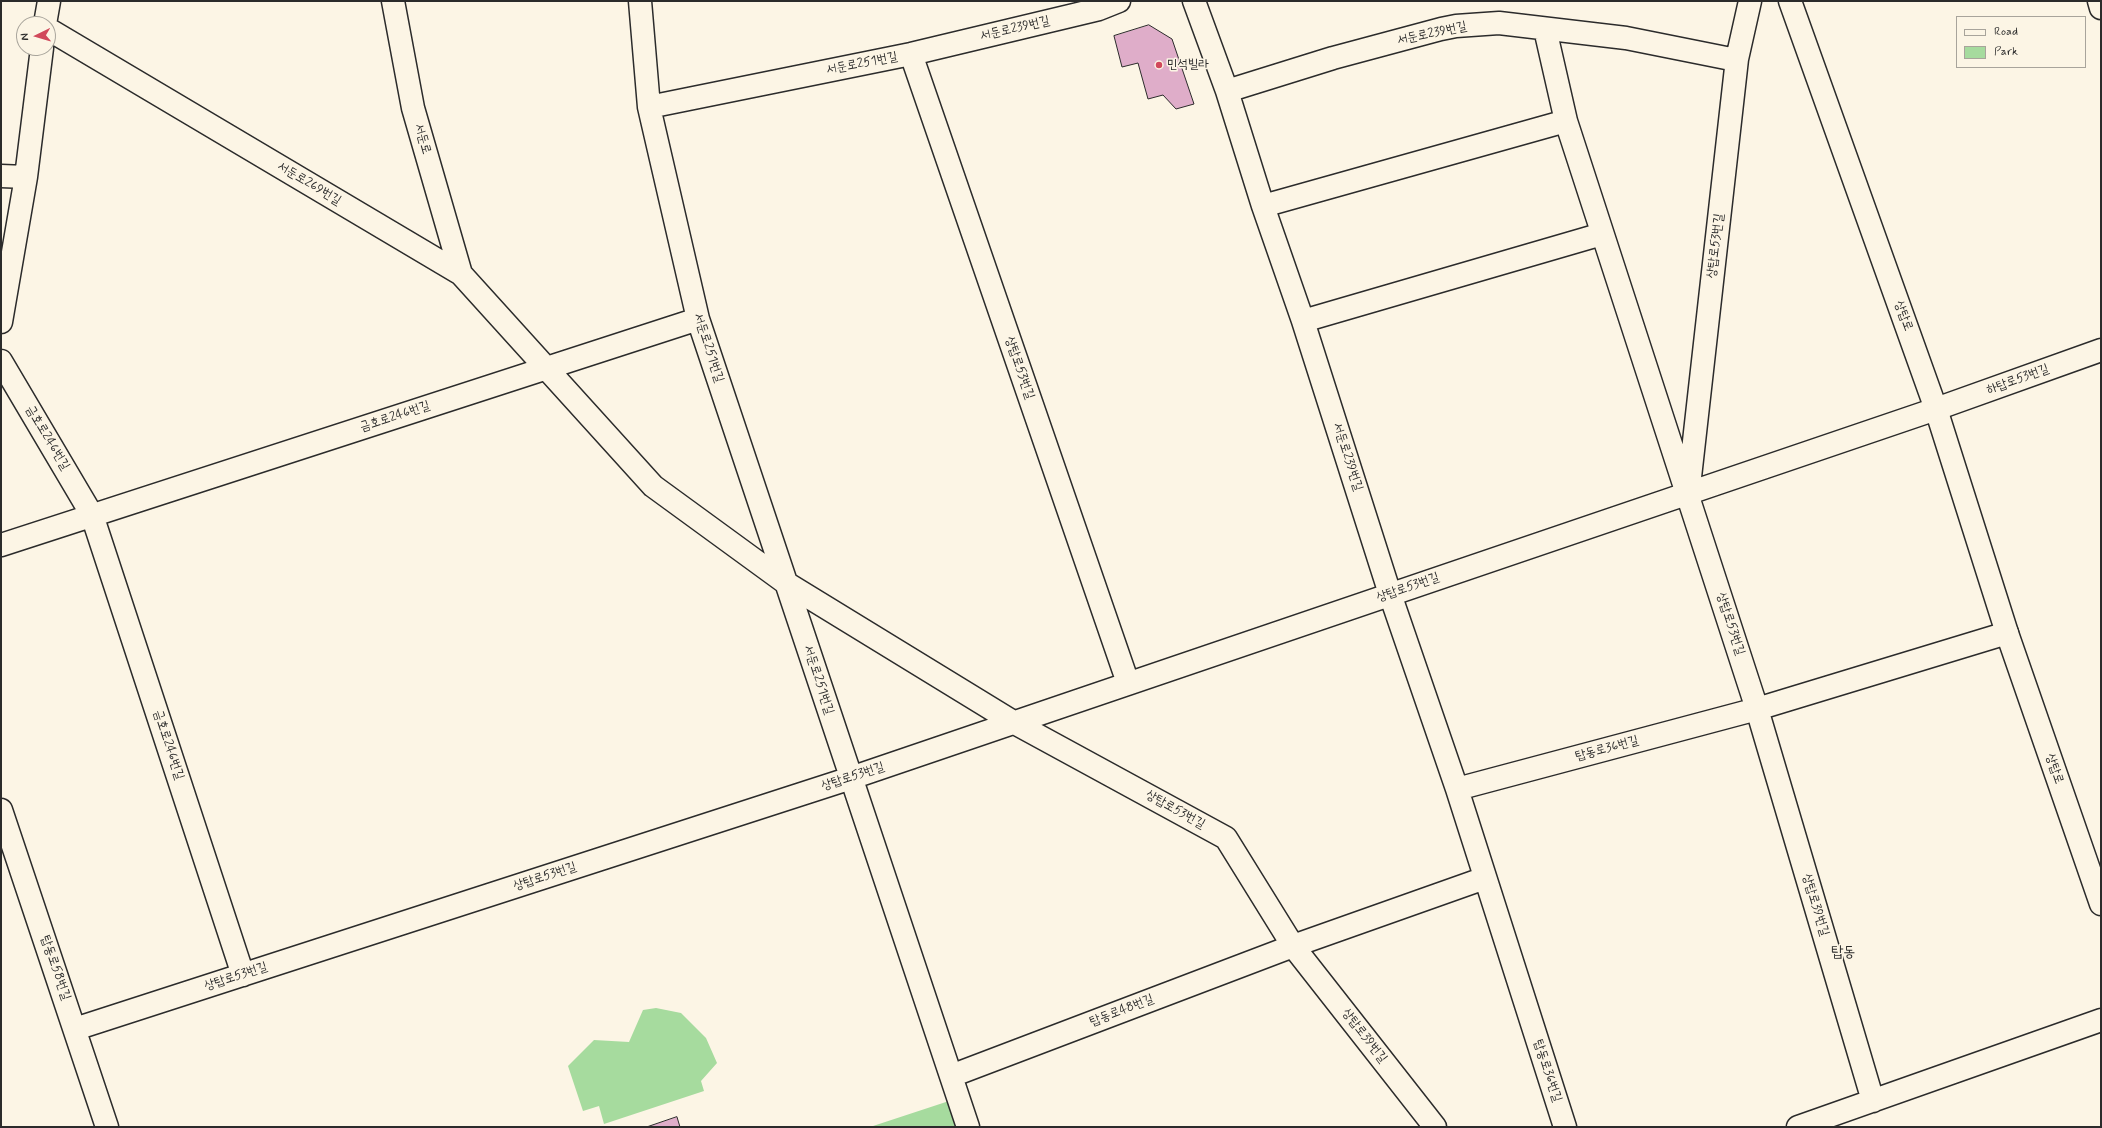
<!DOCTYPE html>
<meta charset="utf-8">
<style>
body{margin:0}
#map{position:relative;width:2102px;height:1128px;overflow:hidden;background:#fcf5e5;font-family:Mynerve,sans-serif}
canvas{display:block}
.frame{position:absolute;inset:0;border:2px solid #2b2b2b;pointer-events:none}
.legend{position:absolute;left:1956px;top:16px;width:130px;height:52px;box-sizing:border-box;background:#fcf5e5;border:1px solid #a8a49b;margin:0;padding:5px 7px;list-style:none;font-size:12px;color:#2b2b2b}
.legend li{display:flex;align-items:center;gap:8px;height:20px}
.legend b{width:20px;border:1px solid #a8a49b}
.north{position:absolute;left:16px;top:16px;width:40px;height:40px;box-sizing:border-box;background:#fcf5e5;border:1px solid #a8a49b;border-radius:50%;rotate:265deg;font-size:11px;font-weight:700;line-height:16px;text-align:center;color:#2b2b2b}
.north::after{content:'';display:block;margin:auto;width:14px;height:18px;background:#d1495b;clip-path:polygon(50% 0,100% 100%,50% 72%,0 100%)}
</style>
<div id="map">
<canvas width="2102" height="1128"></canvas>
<div class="frame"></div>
<ul class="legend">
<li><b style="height:5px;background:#fcf5e5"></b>Road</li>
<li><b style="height:11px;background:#a6db9e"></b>Park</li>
</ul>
<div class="north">N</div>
</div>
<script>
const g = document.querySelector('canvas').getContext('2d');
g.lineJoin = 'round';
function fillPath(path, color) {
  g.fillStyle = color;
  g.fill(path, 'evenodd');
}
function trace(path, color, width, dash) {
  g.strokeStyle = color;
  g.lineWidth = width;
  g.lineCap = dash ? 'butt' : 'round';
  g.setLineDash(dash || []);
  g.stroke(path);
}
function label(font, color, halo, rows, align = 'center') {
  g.font = font + ' Mynerve,"Poor Story",sans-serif';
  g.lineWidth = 3;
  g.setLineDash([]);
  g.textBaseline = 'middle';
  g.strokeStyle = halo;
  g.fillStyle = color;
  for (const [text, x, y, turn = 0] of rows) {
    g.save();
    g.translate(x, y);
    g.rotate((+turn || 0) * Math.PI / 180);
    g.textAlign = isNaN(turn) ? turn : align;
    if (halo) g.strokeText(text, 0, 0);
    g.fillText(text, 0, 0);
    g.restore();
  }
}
const green = new Path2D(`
 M656,1008l25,5 25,25 11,25 -16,18 3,10 -100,33 -5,-18 -16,5 -15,-45 26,-26 35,2 14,-32z
 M949,1101l8,26h-87z`);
const building = new Path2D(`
 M1149,25l23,14 22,65 -18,5 -13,-14 -15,4 -10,-36 -16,4 -8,-31z
 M677,1117l3,10h-33z`);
const minor = new Path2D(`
 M393,1l20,107 48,166
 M640,1l9,106 49,212 270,808
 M1194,1l33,90 36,115 40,115 87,273 67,195 108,338
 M2099,1l2,7
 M45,24l4,-23
 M48,29l413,245 192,212 133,97 227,139 213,116 67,108 142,181
 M1545,29l21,92 191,588 116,392
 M911,54l217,629
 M1227,91l106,-33 108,-29 15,-3 43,-3 127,15 105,21h6
 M649,107l262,-53 188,-45 20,-8
 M1,176l25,1
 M1263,206l303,-85
 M1303,321l299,-87
 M1,322l25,-145 16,-129
 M1,361l91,154 151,460
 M1689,486l48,-427 13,-58
 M1,545l697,-226
 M1457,789l300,-80 250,-76
 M1,810l106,317
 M75,1029l776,-251 1085,-369 165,-59
 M951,1076l342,-130 192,-68
 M1798,1127l303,-107`);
const tertiary = new Path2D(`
 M1790,1l146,408 71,224 94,271`);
const markers = [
 [1159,65,4,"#d1495b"]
];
const streetNames = [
 ["서둔로239번길",1015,29,-13],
 ["서둔로239번길",1432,34,-12],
 ["서둔로251번길",862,64,-11],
 ["서둔로",422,139,74],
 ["서둔로269번길",309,184,31],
 ["상탑로53번길",1716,246,-83],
 ["상탑로",1903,316,70],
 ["서둔로251번길",708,348,72],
 ["상탑로53번길",1019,368,71],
 ["하탑로53번길",2018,380,-20],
 ["금호로246번길",395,417,-18],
 ["금호로246번길",47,438,59],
 ["서둔로239번길",1347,457,72],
 ["상탑로53번길",1408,588,-19],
 ["상탑로53번길",1730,624,72],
 ["서둔로251번길",818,680,72],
 ["금호로246번길",168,745,72],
 ["탑동로36번길",1607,749,-15],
 ["상탑로",2054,769,71],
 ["상탑로53번길",853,777,-18],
 ["상탑로53번길",1175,810,29],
 ["상탑로53번길",545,877,-18],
 ["상탑로39번길",1815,905,73],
 ["탑동로58번길",55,968,71],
 ["상탑로53번길",236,977,-18],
 ["탑동로48번길",1122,1011,-21],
 ["상탑로39번길",1364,1036,52],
 ["탑동로36번길",1547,1071,72]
];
const poiNames = [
 ["민석빌라",1167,65]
];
const quarterNames = [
 ["탑동",1843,953]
];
fillPath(green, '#a6db9e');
fillPath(building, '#dfadc9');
trace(building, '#2b2b2b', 1);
trace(minor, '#2b2b2b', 25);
trace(tertiary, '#2b2b2b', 25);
trace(minor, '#fcf5e5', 22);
trace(tertiary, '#fcf5e5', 22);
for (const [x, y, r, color] of markers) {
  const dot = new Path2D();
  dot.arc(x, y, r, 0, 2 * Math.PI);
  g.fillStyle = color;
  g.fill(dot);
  trace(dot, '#fcf5e5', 1.5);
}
label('13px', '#2b2b2b', '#fcf5e5', streetNames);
label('13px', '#2b2b2b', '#fcf5e5', poiNames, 'left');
label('15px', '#2b2b2b', '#fcf5e5', quarterNames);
</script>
